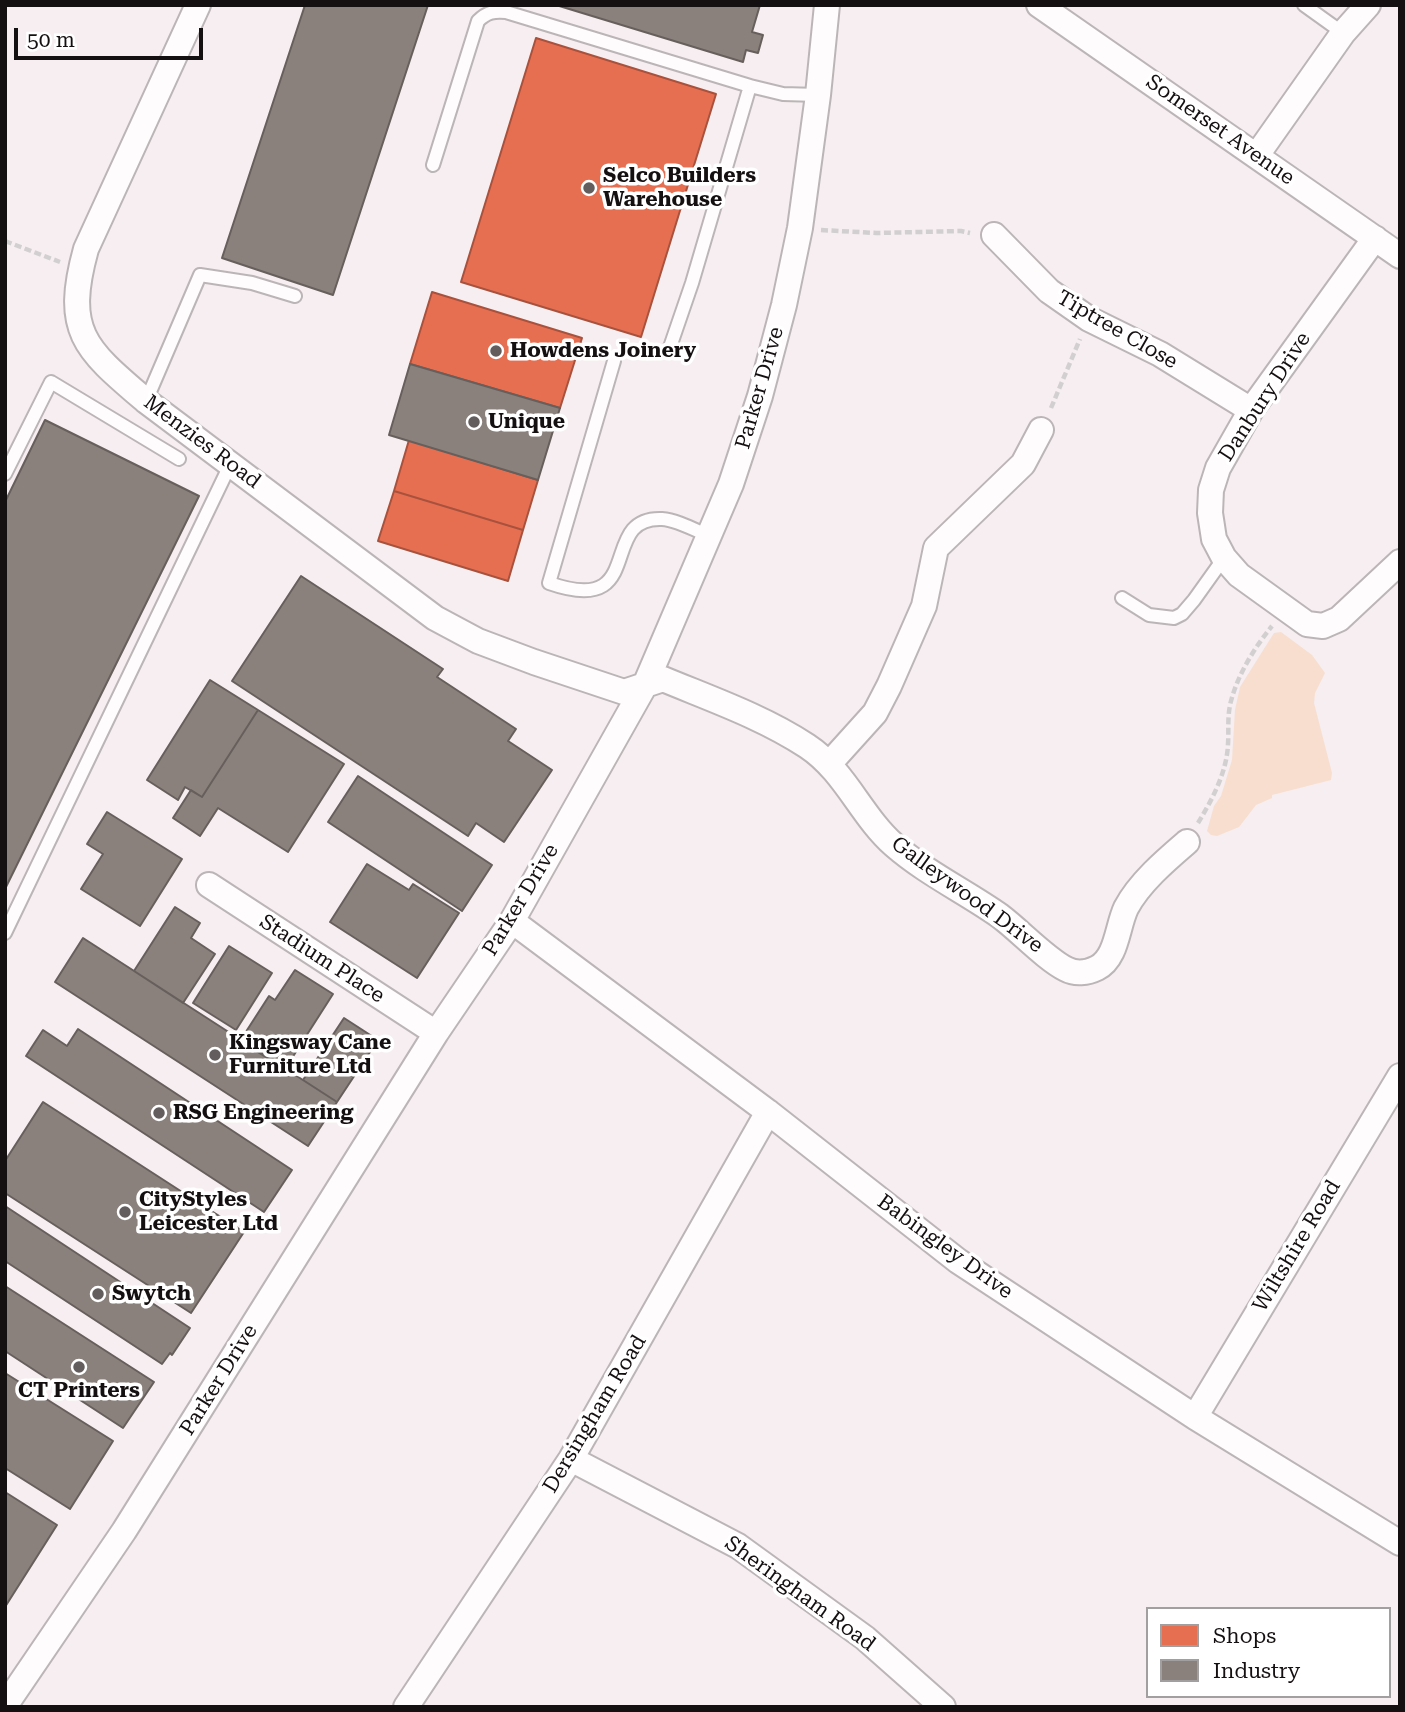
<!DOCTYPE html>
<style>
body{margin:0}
#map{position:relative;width:1405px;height:1712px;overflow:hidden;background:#f6eef0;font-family:"Roboto Serif",serif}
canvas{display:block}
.frame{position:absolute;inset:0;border:7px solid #140f10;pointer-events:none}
.legend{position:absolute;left:1146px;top:1607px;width:245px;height:91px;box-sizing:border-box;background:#fff;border:2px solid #a19f9f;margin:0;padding:9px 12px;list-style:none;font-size:21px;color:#140f10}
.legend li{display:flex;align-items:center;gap:14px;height:35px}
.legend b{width:35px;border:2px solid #a19f9f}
.scale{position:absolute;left:14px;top:28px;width:189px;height:32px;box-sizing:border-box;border:4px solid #140f10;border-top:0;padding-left:9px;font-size:21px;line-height:24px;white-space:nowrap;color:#140f10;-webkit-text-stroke:5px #fff;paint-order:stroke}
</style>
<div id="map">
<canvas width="1405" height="1712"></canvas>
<div class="frame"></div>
<ul class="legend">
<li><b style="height:19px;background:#e76f51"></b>Shops</li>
<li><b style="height:19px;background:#8a817c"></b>Industry</li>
</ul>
<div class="scale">50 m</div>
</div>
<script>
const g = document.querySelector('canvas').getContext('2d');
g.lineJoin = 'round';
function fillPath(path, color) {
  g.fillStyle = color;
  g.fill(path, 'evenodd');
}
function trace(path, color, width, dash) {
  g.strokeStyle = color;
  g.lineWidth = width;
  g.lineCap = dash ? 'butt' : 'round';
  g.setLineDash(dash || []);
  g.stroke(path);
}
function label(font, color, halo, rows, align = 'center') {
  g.font = font + ' "Roboto Serif",serif';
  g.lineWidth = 7;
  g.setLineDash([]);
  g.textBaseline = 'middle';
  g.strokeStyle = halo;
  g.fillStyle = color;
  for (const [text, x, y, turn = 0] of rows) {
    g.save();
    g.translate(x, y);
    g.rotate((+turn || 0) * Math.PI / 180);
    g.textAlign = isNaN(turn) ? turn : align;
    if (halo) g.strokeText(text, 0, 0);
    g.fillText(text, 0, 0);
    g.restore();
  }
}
const green = new Path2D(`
 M1281,632l31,23 13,18 -10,20 -1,10 18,70 -1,7 -59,15v3l-16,7 -17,22 -22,9 -6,-1 -4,-4 7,-25 7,-10 11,-36 3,-50 5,-23 34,-54z`);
const shops = new Path2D(`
 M536,38l180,56 -75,243 -180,-55z
 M432,292l150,46 -22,70 -150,-44z
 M409,440l129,40 -15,50 -129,-39z
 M394,491l129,39 -15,51 -130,-40z`);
const industry = new Path2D(`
 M305,5h123l-95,290 -111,-37z
 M556,5h204l-8,27 11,3 -5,18 -12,-3 -3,12z
 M410,364l150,44 -22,72 -149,-45z
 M45,420l154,76 -194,393v-387z
 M301,576l142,93 -6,8 79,52 -8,12 44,29 -48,72 -28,-19 -8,13 -236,-155z
 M210,680l48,30 -56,87 -17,-10 -7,13 -31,-20z
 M258,710l86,54 -56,88 -70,-44 -18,28 -27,-18 18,-28 11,7z
 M358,776l134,89 -30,46 -134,-89z
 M107,812l75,47 -42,67 -59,-37 22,-35 -16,-10z
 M367,864l42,26 4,-6 46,29 -42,65 -87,-56z
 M175,907l25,16 -9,15 24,16 -32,49 -49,-32z
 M83,938l254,164 -29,44 -253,-164z
 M229,946l43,27 -36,57 -43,-27z
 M295,970l38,24 -48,75 -45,-28 29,-45 6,4z
 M344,1018l34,22 -41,62 -34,-22z
 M78,1029l214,141 -28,42 -238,-156 17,-26 24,16z
 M43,1102l201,130 -53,81 -186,-120v-32z
 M5,1206l185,122 -18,27 -2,-2 -8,11 -157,-103z
 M5,1286l149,96 -31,46 -118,-77z
 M5,1373l108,68 -43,68 -65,-41z
 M5,1492l52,33 -52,82z`);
const path = new Path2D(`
 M821,230l55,3 85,-2 9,2
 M5,241l55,21
 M1051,408l29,-69
 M1198,823c14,-23 29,-51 30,-79 1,-15 -1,-28 3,-43 7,-27 24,-54 41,-75`);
const service = new Path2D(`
 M1304,5l39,28
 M433,165l45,-144c9,-9 16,-10 28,-9l244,74
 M669,350l23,-67 58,-197 33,8 35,1
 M614,361l-65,222c100,35 47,-67 113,-64 15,1 33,11 47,17
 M146,401l54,-126 52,8 43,13
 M5,474l46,-92 128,77
 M1122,598l27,17 25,3 8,-4 12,-14 30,-42
 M5,933l226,-470`);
const minor = new Path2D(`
 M198,5l-112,244c-23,83 -1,100 60,152l289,217 43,23 56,21 90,30 39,-13c48,20 100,38 144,67 38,25 54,70 87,99 32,28 72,47 106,71 20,15 46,43 66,53 9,5 21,4 31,-1 20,-10 20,-41 29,-60 13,-25 40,-48 61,-66
 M1039,5l361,251
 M1257,155l86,-122 25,-28
 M994,235l55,56 40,28 71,35 91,56
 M1375,238l-124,172 -33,58 -7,22 -1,23 4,26 10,19 15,17 68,49 16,2 16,-7 61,-57
 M829,764l46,-51 14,-27 35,-80 12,-58 87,-84 18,-34
 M209,885l227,148
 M512,921l256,191 190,149 237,156 205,126
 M1195,1417l205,-341
 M571,1459l167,87 127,92 78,69
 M5,1706l119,-175 312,-498 76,-112 133,-236 86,-201 29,-88 24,-91 16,-77 18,-133 9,-90
 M406,1707l165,-248 197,-347`);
const markers = [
 [589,188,7,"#635d5e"],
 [496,351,7,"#635d5e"],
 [474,422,7,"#635d5e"],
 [215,1055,7,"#635d5e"],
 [159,1113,7,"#635d5e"],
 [125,1212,7,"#635d5e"],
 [98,1294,7,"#635d5e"],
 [79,1367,7,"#635d5e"]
];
const streetNames = [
 ["Somerset Avenue",1220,130,35],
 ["Tiptree Close",1117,330,30],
 ["Parker Drive",760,388,-74],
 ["Danbury Drive",1265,397,-57],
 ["Menzies Road",202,442,37],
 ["Galleywood Drive",967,895,36],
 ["Parker Drive",521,900,-59],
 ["Stadium Place",322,959,33],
 ["Wiltshire Road",1297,1246,-59],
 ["Babingley Drive",945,1247,36],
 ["Parker Drive",219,1380,-58],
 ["Dersingham Road",595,1414,-59],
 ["Sheringham Road",800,1594,36]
];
const poiNames = [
 ["Selco Builders",603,176],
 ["Warehouse",603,200],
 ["Howdens Joinery",510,351],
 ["Unique",488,422],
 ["Kingsway Cane",229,1043],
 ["Furniture Ltd",229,1067],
 ["RSG Engineering",173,1113],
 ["CityStyles",139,1200],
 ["Leicester Ltd",139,1224],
 ["Swytch",112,1294],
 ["CT Printers",79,1391,"center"]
];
fillPath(green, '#f7decf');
fillPath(shops, '#e76f51');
trace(shops, '#a8523e', 2);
fillPath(industry, '#8a817c');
trace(industry, '#675f5c', 2);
trace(service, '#bcb5b7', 16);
trace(minor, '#bcb5b7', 28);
trace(path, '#d2cfd1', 4.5, [7, 3.5]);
trace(service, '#fefcfd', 12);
trace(minor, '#fefcfd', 24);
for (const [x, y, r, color] of markers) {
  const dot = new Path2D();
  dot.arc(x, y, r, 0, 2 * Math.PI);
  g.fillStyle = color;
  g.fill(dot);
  trace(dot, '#fff', 2.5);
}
label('21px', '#140f10', '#fff', streetNames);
label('bold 21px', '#140f10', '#fff', poiNames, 'left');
</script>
